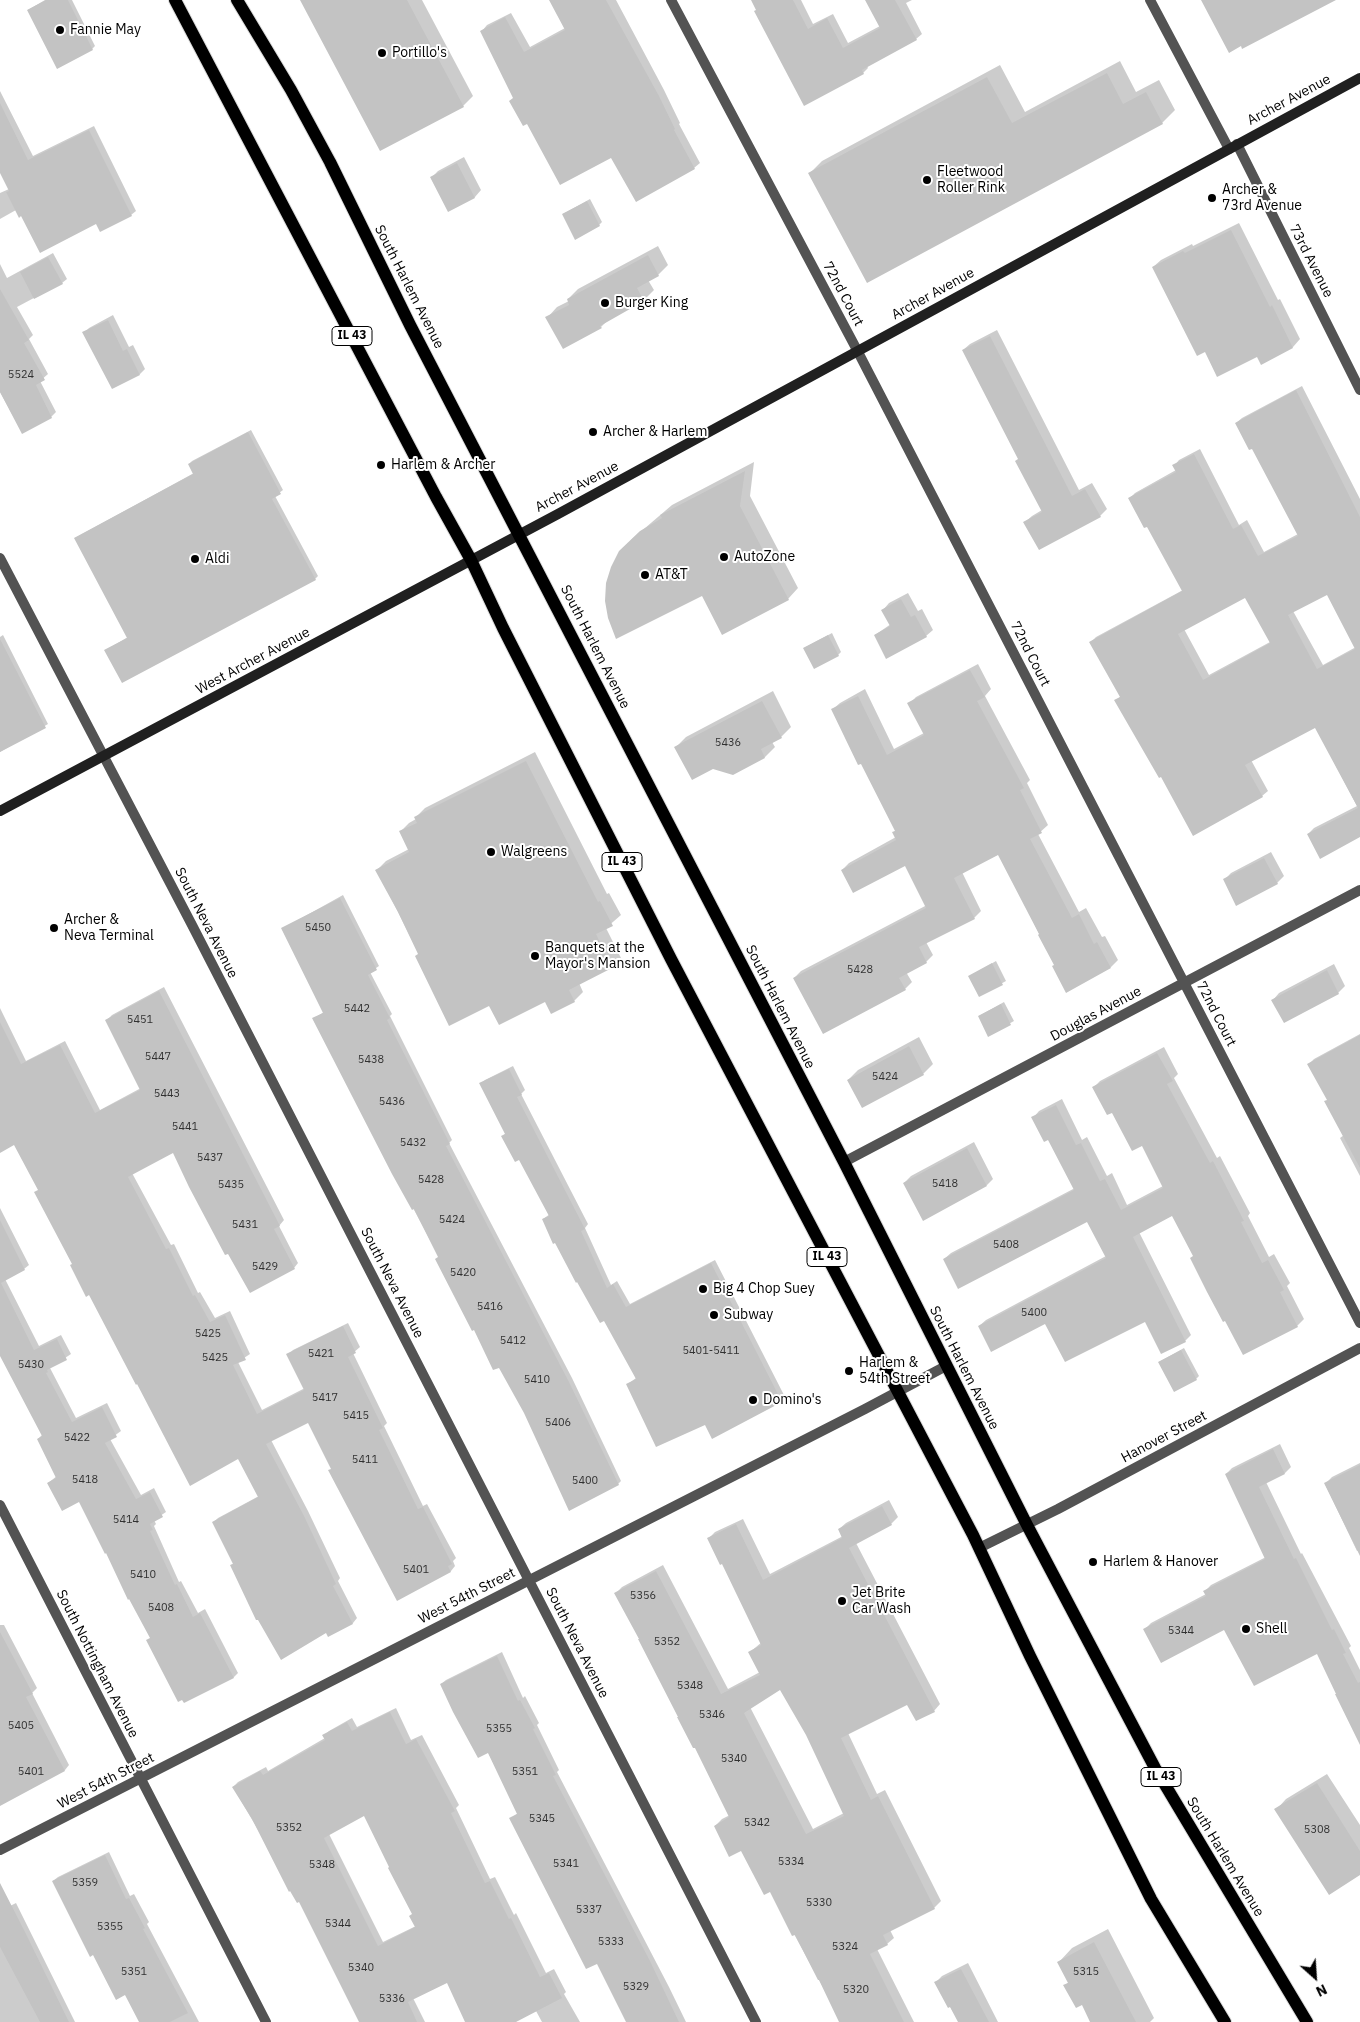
<!DOCTYPE html>
<style>
body{margin:0}
#map{position:relative;width:1360px;height:2022px;overflow:hidden;background:#fff;font-family:"IBM Plex Sans",sans-serif}
canvas{display:block}
.north{position:absolute;left:1290px;top:1952px;width:50px;height:50px;-webkit-text-stroke:4px #fff;paint-order:stroke;rotate:154deg;font-size:14px;font-weight:700;line-height:20px;text-align:center;color:#000}
.north::after{content:'';display:block;margin:auto;width:18px;height:22px;background:#000;clip-path:polygon(50% 0,100% 100%,50% 72%,0 100%)}
</style>
<div id="map">
<canvas width="1360" height="2022"></canvas>
<div class="north">N</div>
</div>
<script>
const g = document.querySelector('canvas').getContext('2d');
g.lineJoin = 'round';
function fillPath(path, color) {
  g.fillStyle = color;
  g.fill(path, 'evenodd');
}
function trace(path, color, width, dash) {
  g.strokeStyle = color;
  g.lineWidth = width;
  g.lineCap = dash ? 'butt' : 'round';
  g.setLineDash(dash || []);
  g.stroke(path);
}
function label(font, color, halo, rows, align = 'center') {
  g.font = font + ' "IBM Plex Sans",sans-serif';
  g.lineWidth = 4;
  g.setLineDash([]);
  g.textBaseline = 'middle';
  g.strokeStyle = halo;
  g.fillStyle = color;
  for (const [text, x, y, turn = 0] of rows) {
    g.save();
    g.translate(x, y);
    g.rotate((+turn || 0) * Math.PI / 180);
    g.textAlign = isNaN(turn) ? turn : align;
    if (halo) g.strokeText(text, 0, 0);
    g.fillText(text, 0, 0);
    g.restore();
  }
}
const shadow = new Path2D(`
 M45,0h27l23,46 -3,3 -64,-39z
 M301,0h121l51,96 -10,10z
 M550,0h66l48,90 16,33 -1,1 21,39 -6,5 -82,-12 -84,-34 -46,-91 5,-6 24,-12 19,34 35,-19z
 M752,0h49l12,24 20,-10 15,29 32,-17 -14,-26h46l-6,3 16,31 -6,5 -49,27 1,2 -5,5 -106,-63z
 M1120,61l16,31 23,-12 16,30 -13,13 -353,51 13,-13 178,-96 25,47z
 M0,91l33,65 61,-30 42,85 -5,4 -35,7 -74,-7 -6,-5 -16,9v-26l9,-4 -9,-19z
 M464,157l17,33 -6,7 -27,13 -17,-32 7,-7z
 M590,199l12,23 -3,3 -36,-11z
 M1239,223l39,77 2,-1 20,40 -7,8 -31,16 -4,-8 -53,-5 -52,-83 8,-7 31,-16 1,2z
 M658,246l10,19 -10,10 -10,5 6,10 -10,10 -35,19 -8,8 -54,-9 10,-11 12,-6 -1,-2 10,-10z
 M53,253l14,26 -5,4 -45,24 16,28 -4,4 19,35 -8,7 16,31 -5,5 -29,15 -22,-40v-128l7,14z
 M113,315l16,32 4,-2 12,24 -5,5 -27,14 -29,-55 5,-5z
 M997,330l82,160 13,-7 15,26 -7,7 -75,6 7,-6 10,-6 -23,-52 -56,-108 7,-6z
 M1302,386l58,113v337l-52,-2 6,-6 43,-22 -42,-80 -64,34 17,31 -6,5 -101,-21 -45,-74 5,-5 -30,-54 5,-5 87,-47 -35,-65 -19,-26 6,-6 41,-23 -2,-4 5,-6 21,-11 39,76 8,-5 17,32 34,-18 -46,-87 -16,-24 6,-5zM1327,593l29,54 -33,18 -30,-54zM1246,596l24,46 -61,33 -25,-46z
 M251,430l32,60 -8,6 43,80 -3,3 -209,71 22,-13 -53,-99 119,-65 -5,-9 3,-3z
 M754,462l-4,34 48,92 -10,11 -86,-5 -71,-54 41,-35z
 M908,593l10,18 4,-2 11,21 -7,6 -51,-1 16,-11 -8,-14 6,-7z
 M832,633l9,19 -3,3 -34,-7z
 M3,635l45,89 -48,28v-115z
 M978,664l13,25 -6,7 45,84 -3,3 21,42 -10,9 41,78 7,-4 16,29 3,-1 13,24 -7,7 -56,-2 -56,-111 -37,18 19,39 -7,7 -48,24 7,13 -7,7 -20,10 6,10 -7,7 -111,-11 7,-7 126,-66 -21,-41 -64,6 7,-7 47,-26 -2,-5 2,-2 -63,-121 7,-6 25,-14 29,60 30,-16 -15,-29 7,-7z
 M773,691l18,36 -10,10 -9,5 3,5 -10,10 -32,17 -58,-26 11,-11z
 M535,752l72,142 2,-1 12,22 -15,13 15,30 -9,9 -33,16 4,9 -9,9 -29,-1 -56,4 -70,-50 -42,-84 9,-9 23,-12 -9,-17 9,-9 7,-4 -1,-1 10,-10z
 M1271,852l13,24 -7,7 -53,-3 7,-7z
 M343,895l36,71 -9,6 22,42 -2,2 62,124 -3,3 123,235 49,103 -3,3 -93,-71 -86,-156 -126,-238 11,-7 -42,-83z
 M996,961l10,20 -27,15 -9,-20z
 M1334,964l11,22 -7,7 -65,7 6,-7z
 M164,987l120,233 -5,6 19,37 -4,5 -120,-116 -42,21 39,72 3,-1 24,49 2,-1 15,26 15,-7 20,43 -12,8 24,48 43,-22 -17,-33 5,-5 55,-27 12,24 -7,6 34,70 -3,3 39,80 4,-2 29,54 -3,3 2,5 -4,5 -54,28 -89,-178 -37,19 37,71 32,67 -2,3 19,37 -4,5 -24,12 -2,-4 -96,-66 3,-2 -20,-41 4,-4 41,-22 -20,-38 -165,-195 -35,-74 -24,-45 -15,-10v-126l26,53 39,-20 35,69 41,-22 -34,-68 5,-5z
 M1004,1002l10,19 -25,14 -10,-19z
 M1360,1034v142l-20,-38 4,-3 -16,-36 -19,-35 5,-5z
 M919,1037l14,27 -10,10 -75,6 10,-10z
 M1164,1047l14,27 -4,4 43,80 3,-2 30,57 -2,3 21,41 5,-3 16,29 -3,3 17,33 -7,7 -124,-111 -34,17 52,103 -6,6 -40,-21 -99,2 -67,4 7,-6 120,-64 -19,-35 -143,38 7,-6 124,-65 -26,-50 -16,-20 6,-7 23,-12 20,41 5,-3 20,39 5,-3 15,32 36,-19 -21,-42 -48,-57 6,-6z
 M513,1066l12,24 -4,4 67,130 -3,4 26,57 6,-4 13,23 85,-44 70,137 -4,4 -75,22 -78,-39 8,-6 -31,-59 -62,-100 7,-5 -30,-56 -17,-22 3,-3 -25,-49 4,-4z
 M974,1142l19,37 -6,6 -83,-2 7,-7z
 M0,1208l29,57 -5,4 -19,10 34,67 22,-11 10,19 -21,14 26,50 31,-15 14,28 -11,8 31,56 13,-7 12,24 -12,8 2,4 -2,2 25,56 2,-1 17,32 7,-4 33,64 -4,4 -50,25 -104,-202 -32,-17 9,-7 -19,-37 5,-5 -43,-81z
 M1184,1348l15,28 -3,3 -37,-17z
 M1280,1444l11,23 -6,6 -19,9 35,72 1,-1 49,93 -2,2 11,22v41l-42,-59 -93,-24 -80,1 6,-6 55,-29 -1,-3 6,-6 55,-28 -40,-83 6,-6z
 M1360,1463v87l-3,1 -32,-67 7,-7z
 M889,1500l9,17 -7,7 -35,19 84,161 -6,7 -27,-8 -59,30 29,61 8,-4 56,111 -7,7 -44,22 4,8 -7,6 -10,5 37,73h-72l-72,-132 -28,-41 -27,-23 7,-7 8,-4 -114,-222 6,-6 41,-22 65,124 32,-17 -10,-20 12,-10 -39,-80 -14,-24 6,-6 28,-13 27,55 73,-38 -4,-7 7,-6zM780,1688l38,65 26,60 -31,16 -63,-122z
 M0,1625h4l33,63 -5,5 37,72 -4,5 -61,33 -4,-7z
 M502,1652l21,46 2,-2 14,27 -2,2 22,45 -2,2 112,215 17,35h-59l-30,-60 -87,-143 8,-6 -30,-61 -47,-68 5,-4z
 M396,1708l15,32 11,-5 37,70 -3,3 34,71 5,-2 19,38 2,-2 30,60 8,-4 12,23 -2,2 16,28h-38l-6,-11 -25,11h-44l-19,-40 -35,16 12,24h-65l-61,-122 -66,-113 5,-5 28,-15 2,4 57,-33 -1,-2 5,-5 23,-13 5,9zM365,1814l48,100 3,12 -33,16 -54,-108z
 M1327,1774l33,51v49l-84,-64 10,-11z
 M109,1852l21,44 4,-2 15,28 -2,2 52,98h-58l-16,-28 -31,-41 -41,-72 5,-4z
 M16,1903l59,119h-75v-111z
 M1108,1929l46,89 -4,4h-58l-10,-18 -17,-19 4,-3 -10,-20 13,-14z
 M968,1963l30,59h-39l-23,-40 6,-6z`);
const building = new Path2D(`
 M46,0h22l25,50 -36,19 -30,-59z
 M300,0h107l57,107 -84,44z
 M549,0h57l53,96 16,33 -1,1 21,39 -59,33 -25,-44 -51,27 -33,-61 -4,2 -14,-25 4,-3 -33,-67 25,-14 19,35 41,-22z
 M751,0h42l15,29 19,-11 16,30 37,-20 -15,-28h30l22,40 -55,30 2,4 -60,32 -50,-95 2,-1z
 M1201,0h135l-94,49 -1,-3 -12,7z
 M1107,73l16,31 23,-12 17,32 -296,159 -59,-110 179,-96 25,46z
 M0,103l28,57 61,-30 43,86 -32,16 -4,-8 -56,29 -19,-37 -2,2 -13,-26 3,-1 -9,-18z
 M457,163l18,35 -27,14 -18,-35z
 M587,201l13,25 -25,14 -13,-26z
 M1231,230l39,77 2,-2 21,43 -32,17 -4,-8 -40,20 -12,-25 -8,4 -45,-89 31,-16 2,2z
 M648,255l11,21 -22,12 7,13 -44,25 2,2 -39,21 -18,-32 24,-12 -2,-6z
 M48,257l15,27 -29,15 -14,-27z
 M0,289l29,51 -5,3 21,37 -9,5 16,33 -30,16 -22,-42z
 M108,320l15,31 4,-2 13,26 -28,14 -30,-57z
 M990,336l82,160 13,-7 16,28 -62,33 -16,-28 19,-10 -27,-51 3,-2 -56,-109z
 M1296,390l64,127v320l-40,22 -13,-25 51,-26 -43,-80 -70,37 18,32 -70,39 -32,-59 -2,1 -45,-78 6,-3 -31,-55 93,-51 -35,-64 -3,1 -16,-30 48,-26 -4,-7 22,-11 39,75 8,-4 17,31 40,-20 -46,-87 -3,1 -14,-27zM1327,595l28,54 -38,20 -29,-54zM1245,598l25,45 -67,37 -25,-46z
 M248,432l33,62 -9,5 44,81 -194,103 -18,-33 23,-12 -53,-100 119,-64 -5,-10z
 M745,471l-5,35 49,94 -67,35 -20,-39 -86,43 -8,-21 -3,-17 1,-18 5,-16 8,-16 21,-20 22,-13 -2,-3z
 M901,599l10,18 4,-2 12,22 -41,22 -12,-24 16,-9 -9,-16z
 M828,635l11,21 -25,13 -11,-21z
 M0,639l46,89 -46,24z
 M970,670l15,27 -8,4 47,87 -4,2 22,43 -12,6 42,79 7,-4 15,30 3,-2 14,26 -45,25 -14,-27 2,-1 -16,-30 1,-1 -41,-79 -44,23 21,41 -56,28 8,16 -28,15 7,12 -83,44 -30,-56 133,-70 -21,-42 -52,27 -12,-23 55,-30 -4,-8 3,-1 -34,-67 -3,1 -27,-56 27,-13 29,59 37,-20 -17,-32z
 M762,701l20,37 -21,11 4,9 -32,17 -20,-6 -21,11 -18,-33z
 M526,761l72,141 2,-1 13,25 -17,8 16,34 -43,22 6,12 -24,12 -6,-12 -46,23 -10,-19 -40,20 -34,-70 3,-2 -20,-42 -23,-42 34,-18 -10,-21 18,-8 -3,-6z
 M1264,858l14,26 -42,22 -13,-27z
 M340,898l37,72 -9,5 22,43 -3,2 63,124 -4,2 123,236 50,103 -50,26 -45,-98 -25,-45 -6,2 -19,-40 -2,1 -37,-72 3,-2 -24,-48 -2,1 -20,-36 -80,-156 11,-5 -42,-85z
 M992,963l11,22 -24,12 -11,-21z
 M1327,970l12,24 -55,29 -13,-23z
 M159,991l121,235 -6,3 21,40 -45,24 -22,-39 -3,1 -36,-68 -16,-34 -45,24 38,72 3,-1 24,48 2,-1 15,27 15,-7 21,45 -13,5 24,49 47,-24 -18,-36 57,-28 13,27 -8,4 35,71 -4,2 39,79 5,-2 29,57 -4,2 3,6 -54,29 -69,-131 3,-1 -23,-46 -42,21 38,72 32,68 -3,2 20,38 -25,13 -2,-4 -45,27 -23,-40h-2l-26,-55 3,-1 -21,-42 46,-25 -20,-38 -48,27 -53,-102 -1,1 -47,-90 -3,2 -16,-32 2,-1 -38,-72 4,-2 -24,-45 -14,8v-131l21,42 39,-19 35,68 45,-23 -35,-70z
 M1001,1004l10,21 -23,12 -10,-21z
 M1360,1035v133l-36,-67 3,-1 -20,-36z
 M909,1046l15,29 -62,33 -15,-28z
 M1157,1053l16,28 -6,3 43,79 3,-2 31,60 -3,1 21,41 6,-3 16,30 -4,2 18,35 -55,28 -18,-34 -2,1 -16,-30 -17,-34 3,-2 -21,-40 -39,21 53,105 -25,12 -16,-32 -80,40 -20,-38 -54,28 -13,-26 128,-68 -19,-36 -129,67 -15,-30 131,-69 -26,-50 -4,2 -13,-25 25,-12 20,40 5,-2 19,38 5,-2 16,31 42,-22 -21,-42 -10,5 -20,-38 -5,2 -15,-28z
 M509,1069l13,26 -5,2 68,132 -4,2 26,57 6,-4 13,23 85,-44 71,139 -70,37 -7,-14 -49,22 -30,-63 10,-5 -32,-58 -4,2 -23,-41 -1,1 -21,-40 -2,1 -11,-25 7,-3 -30,-56 -4,2 -14,-26 4,-2 -26,-51z
 M967,1148l20,38 -64,35 -20,-38z
 M0,1220l25,50 -24,13 33,67 23,-11 10,21 -20,10 1,2 -2,1 26,49 30,-15 15,30 -12,6 31,56 14,-7 13,25 -13,7 3,6 -3,1 25,54 2,-1 16,33 7,-4 34,65 -50,25 -2,-3 -4,2 -32,-62 4,-2 -21,-39 -1,1 -22,-47 -1,1 -26,-52 -17,9 -15,-28 9,-5 -19,-39 5,-3 -42,-80z
 M1181,1350l16,30 -23,12 -16,-30z
 M1273,1449l12,25 -26,13 35,72 2,-1 36,72 2,-1 12,24 -3,1 15,29 2,-1v63l-25,-51h1l-19,-40 -63,32 -30,-56 -63,33 -18,-34 63,-33 -3,-5 62,-32 -40,-85z
 M1360,1465v91l-36,-73z
 M882,1506l10,19 -43,23 86,164 -19,9 -9,-16 -66,33 30,62 7,-4 57,113 -52,26 5,10 -18,9 34,68h-65l-20,-42h-1l-23,-45 -3,1 -22,-44 -6,3 -23,-44 -12,6 -15,-31 15,-9 -34,-69h-2l-16,-31h1l-40,-78h1l-25,-46 42,-22 65,123 39,-19 -12,-23 13,-7 -39,-81 -2,1 -13,-27 29,-14 27,56 79,-42 -4,-9zM780,1690l26,45 38,81 -38,18 -62,-121z
 M0,1632l33,62 -7,3 39,74 -65,35z
 M497,1656l21,45 2,-1 15,28 -2,1 23,46 -3,1 97,185 29,61h-53l-29,-58 -11,5 -77,-151 8,-4 -29,-61 -10,5 -25,-46 -13,-28z
 M390,1712l16,32 10,-5 39,72 -4,2 34,70 5,-2 19,38 2,-1 29,59 9,-4 13,25 -46,24h-51l-18,-39 -39,19 9,20h-58l-60,-120 -2,1 -7,-12 -1,1 -37,-73 -20,-32 28,-16 3,4 62,-35 -3,-5 25,-13 5,9zM364,1816l25,51 -1,1 24,46 -3,2 6,11 -37,19 -54,-108z
 M1317,1783l43,68v24l-31,20 -55,-86z
 M105,1855l21,44 3,-1 16,30 -2,1 45,84 -18,9h-31l-14,-27 -9,5 -23,-45 -3,2 -38,-76z
 M0,1883l26,51 43,88h-29l-40,-75z
 M1094,1942l42,80h-46l-8,-17 -6,3 -13,-23 5,-2 -11,-21z
 M961,1969l28,53h-31l-8,-15 -2,1 -14,-26z`);
const minor = new Path2D(`
 M671,0l186,350 503,973
 M1150,0l79,149
 M1237,144l123,246
 M0,558l192,367 564,1097
 M844,1162l516,-272
 M0,1505l266,517
 M979,1548l79,-39 302,-161
 M0,1850l865,-441 81,-43`);
const secondary = new Path2D(`
 M0,811l558,-297 802,-436`);
const primary = new Path2D(`
 M175,0l261,497 35,63 32,68 168,331 302,576 57,121 121,243 74,123
 M237,0l54,90 39,72 80,163 434,837 183,363 128,243 152,254`);
const markers = [
 [60,30,5,"#000"],
 [382,53,5,"#000"],
 [927,180,5,"#000"],
 [1212,198,5,"#000"],
 [605,303,5,"#000"],
 [593,432,5,"#000"],
 [381,465,5,"#000"],
 [724,557,5,"#000"],
 [195,559,5,"#000"],
 [645,575,5,"#000"],
 [491,852,5,"#000"],
 [54,928,5,"#000"],
 [535,956,5,"#000"],
 [703,1289,5,"#000"],
 [714,1315,5,"#000"],
 [849,1371,5,"#000"],
 [753,1400,5,"#000"],
 [1093,1562,5,"#000"],
 [842,1601,5,"#000"],
 [1246,1629,5,"#000"]
];
const numberNames = [
 ["5524",21,375],
 ["5436",728,743],
 ["5450",318,928],
 ["5428",860,970],
 ["5442",357,1009],
 ["5451",140,1020],
 ["5447",158,1057],
 ["5438",371,1060],
 ["5424",885,1077],
 ["5443",167,1094],
 ["5436",392,1102],
 ["5441",185,1127],
 ["5432",413,1143],
 ["5437",210,1158],
 ["5428",431,1180],
 ["5418",945,1184],
 ["5435",231,1185],
 ["5424",452,1220],
 ["5431",245,1225],
 ["5408",1006,1245],
 ["5429",265,1267],
 ["5420",463,1273],
 ["5416",490,1307],
 ["5400",1034,1313],
 ["5425",208,1334],
 ["5412",513,1341],
 ["5401-5411",711,1351],
 ["5421",321,1354],
 ["5425",215,1358],
 ["5430",31,1365],
 ["5410",537,1380],
 ["5417",325,1398],
 ["5415",356,1416],
 ["5406",558,1423],
 ["5422",77,1438],
 ["5411",365,1460],
 ["5418",85,1480],
 ["5400",585,1481],
 ["5414",126,1520],
 ["5401",416,1570],
 ["5410",143,1575],
 ["5356",643,1596],
 ["5408",161,1608],
 ["5344",1181,1631],
 ["5352",667,1642],
 ["5348",690,1686],
 ["5346",712,1715],
 ["5405",21,1726],
 ["5355",499,1729],
 ["5340",734,1759],
 ["5401",31,1772],
 ["5351",525,1772],
 ["5345",542,1819],
 ["5342",757,1823],
 ["5352",289,1828],
 ["5308",1317,1830],
 ["5334",791,1862],
 ["5341",566,1864],
 ["5348",322,1865],
 ["5359",85,1883],
 ["5330",819,1903],
 ["5337",589,1910],
 ["5344",338,1924],
 ["5355",110,1927],
 ["5333",611,1942],
 ["5324",845,1947],
 ["5340",361,1968],
 ["5351",134,1972],
 ["5315",1086,1972],
 ["5329",636,1987],
 ["5320",856,1990],
 ["5336",392,1999]
];
const shields = [
 [352,336,40],
 [622,862,40],
 [827,1257,40],
 [1161,1777,40]
];
const shieldNames = [
 ["IL 43",352,336],
 ["IL 43",622,862],
 ["IL 43",827,1257],
 ["IL 43",1161,1777]
];
const poiNames = [
 ["Fannie May",70,30],
 ["Portillo's",392,53],
 ["Fleetwood",937,172],
 ["Roller Rink",937,188],
 ["Archer &",1222,190],
 ["73rd Avenue",1222,206],
 ["Burger King",615,303],
 ["Archer & Harlem",603,432],
 ["Harlem & Archer",391,465],
 ["AutoZone",734,557],
 ["Aldi",205,559],
 ["AT&T",655,575],
 ["Walgreens",501,852],
 ["Archer &",64,920],
 ["Neva Terminal",64,936],
 ["Banquets at the",545,948],
 ["Mayor's Mansion",545,964],
 ["Big 4 Chop Suey",713,1289],
 ["Subway",724,1315],
 ["Harlem &",859,1363],
 ["54th Street",859,1379],
 ["Domino's",763,1400],
 ["Harlem & Hanover",1103,1562],
 ["Jet Brite",852,1593],
 ["Car Wash",852,1609],
 ["Shell",1256,1629]
];
const streetNames = [
 ["Archer Avenue",1289,100,-28],
 ["73rd Avenue",1311,261,63],
 ["South Harlem Avenue",409,287,63],
 ["72nd Court",843,294,62],
 ["Archer Avenue",933,294,-29],
 ["Archer Avenue",577,487,-28],
 ["South Harlem Avenue",595,647,63],
 ["72nd Court",1030,654,63],
 ["West Archer Avenue",253,661,-28],
 ["South Neva Avenue",206,923,63],
 ["South Harlem Avenue",780,1007,63],
 ["Douglas Avenue",1096,1014,-28],
 ["72nd Court",1216,1014,63],
 ["South Neva Avenue",392,1283,63],
 ["South Harlem Avenue",964,1368,63],
 ["Hanover Street",1164,1437,-28],
 ["West 54th Street",467,1596,-27],
 ["South Neva Avenue",577,1643,63],
 ["South Nottingham Avenue",97,1664,63],
 ["West 54th Street",106,1781,-27],
 ["South Harlem Avenue",1225,1857,59]
];
fillPath(shadow, '#0003');
fillPath(building, '#c3c3c3');
trace(primary, '#dbdbdb', 14);
trace(minor, '#535353', 10);
trace(secondary, '#202020', 10);
trace(primary, '#000', 12);
for (const [x, y, r, color] of markers) {
  const dot = new Path2D();
  dot.arc(x, y, r, 0, 2 * Math.PI);
  g.fillStyle = color;
  g.fill(dot);
  trace(dot, '#fff', 2);
}
label('11px', '#313131', null, numberNames);
for (const [x, y, w] of shields) {
  const box = new Path2D();
  box.roundRect(x - w / 2, y - 9.5, w, 19, 4);
  g.fillStyle = '#fff';
  g.fill(box);
  trace(box, '#000', 1);
}
label('bold 12px', '#000', null, shieldNames);
label('14px', '#000', '#fff', poiNames, 'left');
label('14px', '#000', '#fff', streetNames);
</script>
